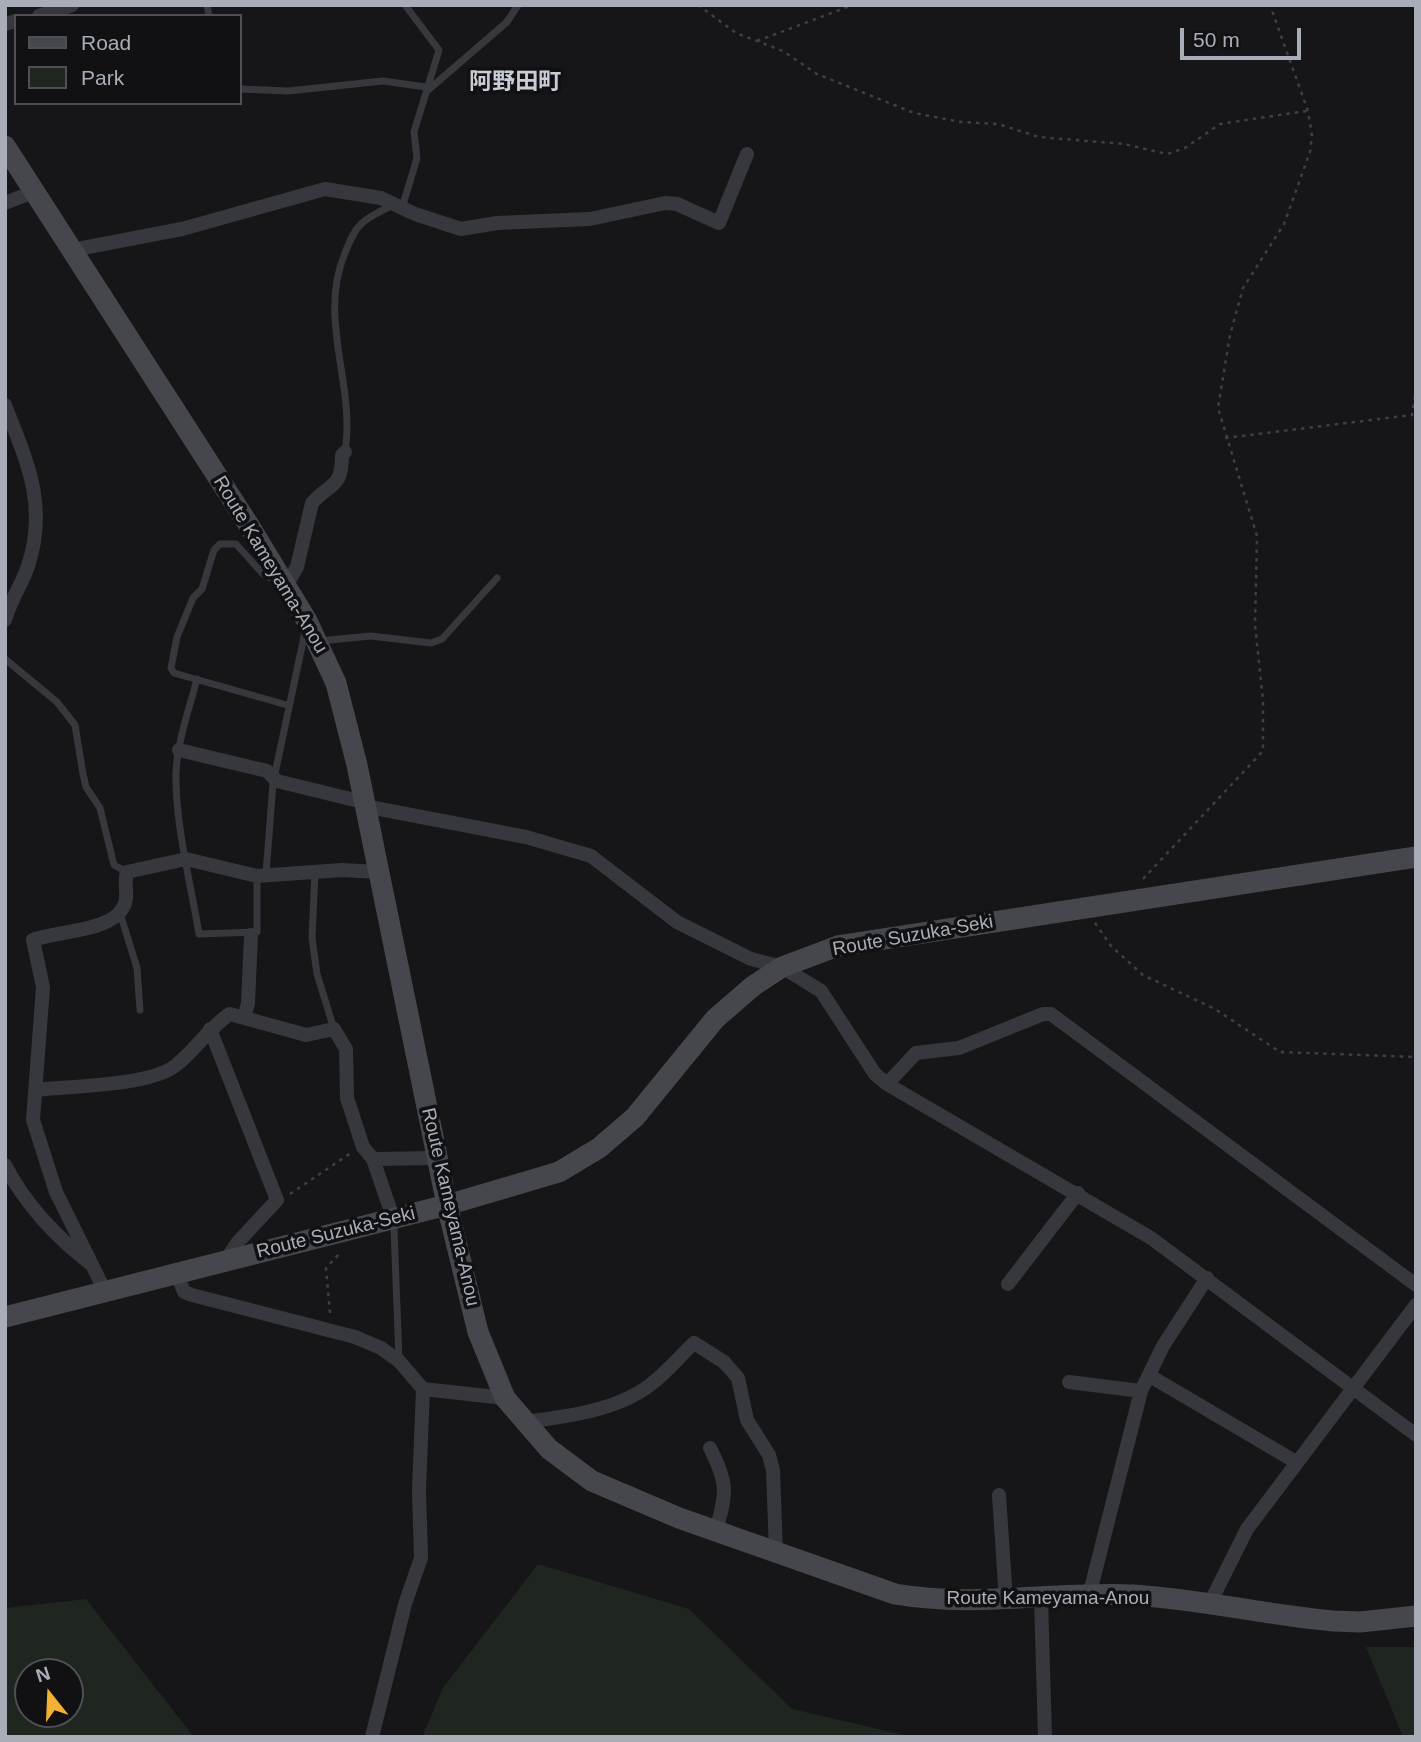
<!DOCTYPE html>
<meta charset="utf-8">
<style>
body{margin:0}
#map{position:relative;width:1421px;height:1742px;overflow:hidden;background:#161618;font-family:Arial,sans-serif}
canvas{display:block}
.frame{position:absolute;inset:0;border:7px solid #a8adb8;pointer-events:none}
.legend{position:absolute;left:14px;top:14px;width:228px;height:91px;box-sizing:border-box;background:#111113;border:2px solid #4d4f55;margin:0;padding:9px 12px;list-style:none;font-size:21px;color:#a8adb8}
.legend li{display:flex;align-items:center;gap:14px;height:35px}
.legend b{width:35px;border:2px solid #4d4f55}
.north{position:absolute;left:14px;top:1658px;width:70px;height:70px;box-sizing:border-box;background:#111113;border:2px solid #4d4f55;border-radius:50%;rotate:342deg;font-size:19px;font-weight:700;line-height:28px;text-align:center;color:#a8adb8}
.north::after{content:'';display:block;margin:auto;width:24px;height:32px;background:#f2b134;clip-path:polygon(50% 0,100% 100%,50% 72%,0 100%)}
.scale{position:absolute;left:1180px;top:28px;width:121px;height:32px;box-sizing:border-box;border:4px solid #a8adb8;border-top:0;padding-left:9px;font-size:21px;line-height:24px;white-space:nowrap;color:#a8adb8;-webkit-text-stroke:5px #111113;paint-order:stroke}
</style>
<div id="map">
<canvas width="1421" height="1742"></canvas>
<div class="frame"></div>
<ul class="legend">
<li><b style="height:9px;background:#45474d"></b>Road</li>
<li><b style="height:19px;background:#1e261f"></b>Park</li>
</ul>
<div class="north">N</div>
<div class="scale">50 m</div>
</div>
<script>
const g = document.querySelector('canvas').getContext('2d');
g.lineJoin = 'round';
function fillPath(path, color) {
  g.fillStyle = color;
  g.fill(path, 'evenodd');
}
function trace(path, color, width, dash) {
  g.strokeStyle = color;
  g.lineWidth = width;
  g.lineCap = dash ? 'butt' : 'round';
  g.setLineDash(dash || []);
  g.stroke(path);
}
function label(font, color, halo, rows, align = 'center') {
  g.font = font + ' Arial,"Noto Sans JP",sans-serif';
  g.lineWidth = 7;
  g.setLineDash([]);
  g.textBaseline = 'middle';
  g.strokeStyle = halo;
  g.fillStyle = color;
  for (const [text, x, y, turn = 0] of rows) {
    g.save();
    g.translate(x, y);
    g.rotate((+turn || 0) * Math.PI / 180);
    g.textAlign = isNaN(turn) ? turn : align;
    if (halo) g.strokeText(text, 0, 0);
    g.fillText(text, 0, 0);
    g.restore();
  }
}
const green = new Path2D(`
 M538,1564l151,45 103,100 121,28h-491l21,-49z
 M86,1599l108,138h-189v-129zM28,1672h42v42h-42z
 M1366,1647h50v90h-13z`);
const path = new Path2D(`
 M698,5l38,28 47,18 34,23 97,39 47,9 37,2 41,13 85,7 43,10 18,-6 35,-24 87,-13
 M757,41l96,-36
 M1225,438l187,-23 4,-25
 M1143,879l120,-128v-51l-8,-75 2,-89 -39,-128 12,-73 13,-47 41,-64 26,-72 2,-16 -4,-25 -38,-106
 M1095,923l16,23 32,29 72,34 65,43 136,5
 M290,1194l61,-41
 M330,1313l-4,-45 14,-15`);
const service = new Path2D(`
 M207,5l2,11
 M240,89l48,2 95,-10 43,6
 M427,91l80,-69 11,-17
 M402,208l15,-50 -3,-26 25,-82 -34,-45
 M345,452c11,-67 -28,-133 0,-199 4,-10 8,-21 16,-29 8,-8 22,-14 32,-19
 M274,580l-11,-6 -27,-30h-16l-6,6 -12,39 -9,9 -16,39 -6,31 3,5 113,32
 M319,641l52,-5 60,7 11,-4 55,-61
 M5,659l52,43 18,23 8,49 3,13 14,21 14,57 13,7
 M197,679c-8,31 -20,63 -21,95 -1,49 15,111 23,160l58,-2v-56
 M315,872l-3,66 5,36 17,55
 M266,874l7,-91 32,-151
 M120,913l17,55 3,42
 M394,1229l5,131`);
const minor = new Path2D(`
 M39,16l33,-11
 M5,24l11,-3
 M5,203l28,-11
 M72,250l110,-21 143,-40 56,9 34,16 46,15 36,-6 93,-4 75,-16 12,1 42,19 28,-69
 M5,405c22,57 43,100 23,161 -6,19 -17,32 -23,54
 M286,586l11,-19 15,-64c18,-21 30,-13 30,-48l3,-3
 M179,750l88,21 10,10 86,21
 M364,806l162,31 65,19 86,66 74,37 31,8 39,24 54,83 12,10 264,154 265,197
 M244,1018l4,-15 3,-68
 M210,1029l67,171 -39,42 -12,18
 M887,1084l29,-31 43,-5 84,-34h8l365,271
 M36,1090c35,-4 112,-4 139,-24 20,-15 33,-38 55,-52l76,21 28,-6 12,20 1,49 16,49 10,12 16,47
 M373,1159l65,-1
 M5,1165c19,38 52,73 86,99
 M176,1272l8,20 8,3 163,42 26,11 18,13 24,28 82,9
 M1008,1284l70,-91
 M105,1291l-49,-99 -23,-72 10,-133 -10,-47c24,-10 88,-7 93,-41 1,-9 -2,-18 1,-27l59,-13 71,17 85,-6 37,2
 M1150,1376l146,86
 M1069,1382l72,9
 M524,1422c40,-5 92,-11 126,-37 16,-12 29,-28 44,-42l30,19 14,16 9,42 22,35 4,15 3,83
 M710,1448c18,35 17,45 6,82
 M999,1495l7,105
 M1089,1596l52,-205 22,-45 44,-68
 M1041,1598l4,139
 M1209,1605l38,-76 169,-224
 M372,1737l33,-133 16,-46 -2,-68 4,-101`);
const secondary = new Path2D(`
 M5,146l245,381 57,94 29,62 21,82 90,440 31,127 27,66 44,51 43,32 87,37 216,76c80,14 158,-3 238,1 67,4 133,20 200,26l27,1 56,-6
 M5,1317l442,-112 112,-33 40,-24 36,-31 80,-98 38,-33 29,-19 56,-21 578,-89`);
const streetNames = [
 ["Route Kameyama-Anou",270,565,59],
 ["Route Suzuka-Seki",913,936,-10],
 ["Route Kameyama-Anou",450,1207,77],
 ["Route Suzuka-Seki",336,1233,-14],
 ["Route Kameyama-Anou",1048,1599]
];
const quarterNames = [
 ["阿野田町",515,83]
];
fillPath(green, '#1e261f');
trace(path, '#3d3f44', 2.5, [3.5, 5]);
trace(service, '#37383d', 7);
trace(minor, '#37383d', 14);
trace(secondary, '#45474d', 21);
label('19px', '#a8adb8', '#111113', streetNames);
label('bold 23px', '#c9ccd4', '#111113', quarterNames);
</script>
